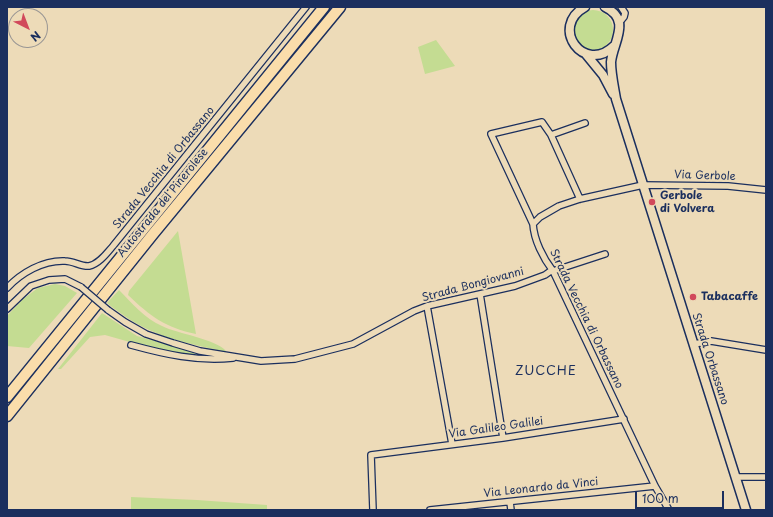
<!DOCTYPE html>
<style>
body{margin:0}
#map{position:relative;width:773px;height:517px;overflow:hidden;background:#eddbb8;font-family:"Playpen Sans",sans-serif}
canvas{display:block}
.frame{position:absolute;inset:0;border:8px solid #1b2f5e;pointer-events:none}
.north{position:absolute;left:8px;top:8px;width:40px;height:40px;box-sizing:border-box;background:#eddbb8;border:1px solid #999694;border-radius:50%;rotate:138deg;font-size:11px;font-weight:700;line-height:16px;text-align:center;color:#1b2f5e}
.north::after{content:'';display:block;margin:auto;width:14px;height:18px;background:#d1495b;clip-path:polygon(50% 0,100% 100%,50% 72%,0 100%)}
.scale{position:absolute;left:635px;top:491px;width:89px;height:18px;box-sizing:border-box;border:2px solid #1b2f5e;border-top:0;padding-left:5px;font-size:12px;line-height:14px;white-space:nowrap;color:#1b2f5e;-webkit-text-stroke:3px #eddbb8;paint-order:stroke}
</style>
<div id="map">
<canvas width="773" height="517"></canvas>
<div class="frame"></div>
<div class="north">N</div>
<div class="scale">100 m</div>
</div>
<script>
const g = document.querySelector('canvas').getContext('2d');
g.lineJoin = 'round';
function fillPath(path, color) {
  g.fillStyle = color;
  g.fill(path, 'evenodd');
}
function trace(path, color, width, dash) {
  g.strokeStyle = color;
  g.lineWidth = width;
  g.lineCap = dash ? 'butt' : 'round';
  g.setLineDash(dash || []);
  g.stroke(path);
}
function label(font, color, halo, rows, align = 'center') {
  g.font = font + ' "Playpen Sans",sans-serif';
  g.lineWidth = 4;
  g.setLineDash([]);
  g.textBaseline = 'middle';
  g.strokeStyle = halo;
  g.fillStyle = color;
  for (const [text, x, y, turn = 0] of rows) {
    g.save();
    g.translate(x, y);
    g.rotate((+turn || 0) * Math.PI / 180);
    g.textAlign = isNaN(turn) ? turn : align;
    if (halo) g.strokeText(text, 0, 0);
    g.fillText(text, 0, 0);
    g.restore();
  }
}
const green = new Path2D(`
 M573 30a20 20 0 1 1 40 0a20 20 0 1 1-40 0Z
 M436,40l19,26 -30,8 -7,-27z
 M178,231l18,103c-30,-6 -46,-18 -68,-39l1,-4z
 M55,284l10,2 12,7 -48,55 -22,-2v-30l16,-17 15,-11z
 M119,290c14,14 25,28 43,36 16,8 54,13 64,25l-1,1c-23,-6 -49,-10 -71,-20 -17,-7 -32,-17 -47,-29z
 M102,313l35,23 70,19v2l-49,-7 -53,-15 -15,2 -29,32h-3z
 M131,497l66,3 70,5v5h-136z`);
const street = new Path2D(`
 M619,23l5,-6 1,-4 -4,-6
 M551,135l34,-12
 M580,199l-29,-64 -9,-13 -51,12 42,90c1,16 10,34 20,47l102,215 14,24
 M533,224l7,-7 19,-11 21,-7 63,-14 85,1 38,4
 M553,271l52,-17
 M7,288c14,-15 36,-28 58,-27 8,0 17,6 24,5 10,-2 18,-13 24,-20l193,-239
 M480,294l23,144
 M427,306l25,138
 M7,309l24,-23 18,-6 16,-1 16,8
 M108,310l17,12 21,12 27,9 27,8 61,10 34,-2 58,-15 61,-33 13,-5 88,-20 30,-11 7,-5
 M694,344l17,-3 55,9
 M131,345c33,9 67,17 102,13
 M736,477h30
 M510,502l1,8
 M373,510l-2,-55 132,-17 121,-19
 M430,510l225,-24`);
const secondary = new Path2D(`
 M585,7c-36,20 -1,68 29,39
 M605,7c27,13 8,35 6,55 0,12 3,25 5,37l130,411
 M585,53l18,22 10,19`);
const highway = new Path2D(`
 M7,397l317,-390
 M7,416l146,-182 187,-227`);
const streetBridge = new Path2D(`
 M81,287l27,23`);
const markers = [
 [652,202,4,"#d1495b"],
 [693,297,4,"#d1495b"]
];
const streetNames = [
 ["Strada Vecchia di Orbassano",164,168,-51],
 ["Via Gerbole",705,176,2],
 ["Autostrada del Pinerolese",163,203,-51],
 ["Strada Bongiovanni",473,285,-15],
 ["Strada Vecchia di Orbassano",586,319,64],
 ["Strada Orbassano",710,359,72],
 ["Via Galileo Galilei",496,428,-8],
 ["Via Leonardo da Vinci",541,488,-6]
];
const poiNames = [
 ["Gerbole",660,196],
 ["di Volvera",660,209],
 ["Tabacaffe",701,297]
];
const quarterNames = [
 ["ZUCCHE",546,371]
];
fillPath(green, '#c4dc92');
trace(street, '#1b2f5e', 8);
trace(secondary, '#1b2f5e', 11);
trace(highway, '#1b2f5e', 13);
trace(street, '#eddbb8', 5.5);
trace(secondary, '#eddbb8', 8);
trace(highway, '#faddab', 10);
trace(streetBridge, '#1b2f5e', 8, []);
trace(streetBridge, '#eddbb8', 5.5);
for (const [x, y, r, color] of markers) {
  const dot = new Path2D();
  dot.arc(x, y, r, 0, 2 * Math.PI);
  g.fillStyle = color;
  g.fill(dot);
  trace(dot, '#eddbb8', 1.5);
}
label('11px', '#1b2f5e', '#eddbb8', streetNames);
label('bold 11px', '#1b2f5e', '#eddbb8', poiNames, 'left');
g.letterSpacing = '1px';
label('13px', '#1b2f5e', '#eddbb8', quarterNames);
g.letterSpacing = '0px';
</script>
